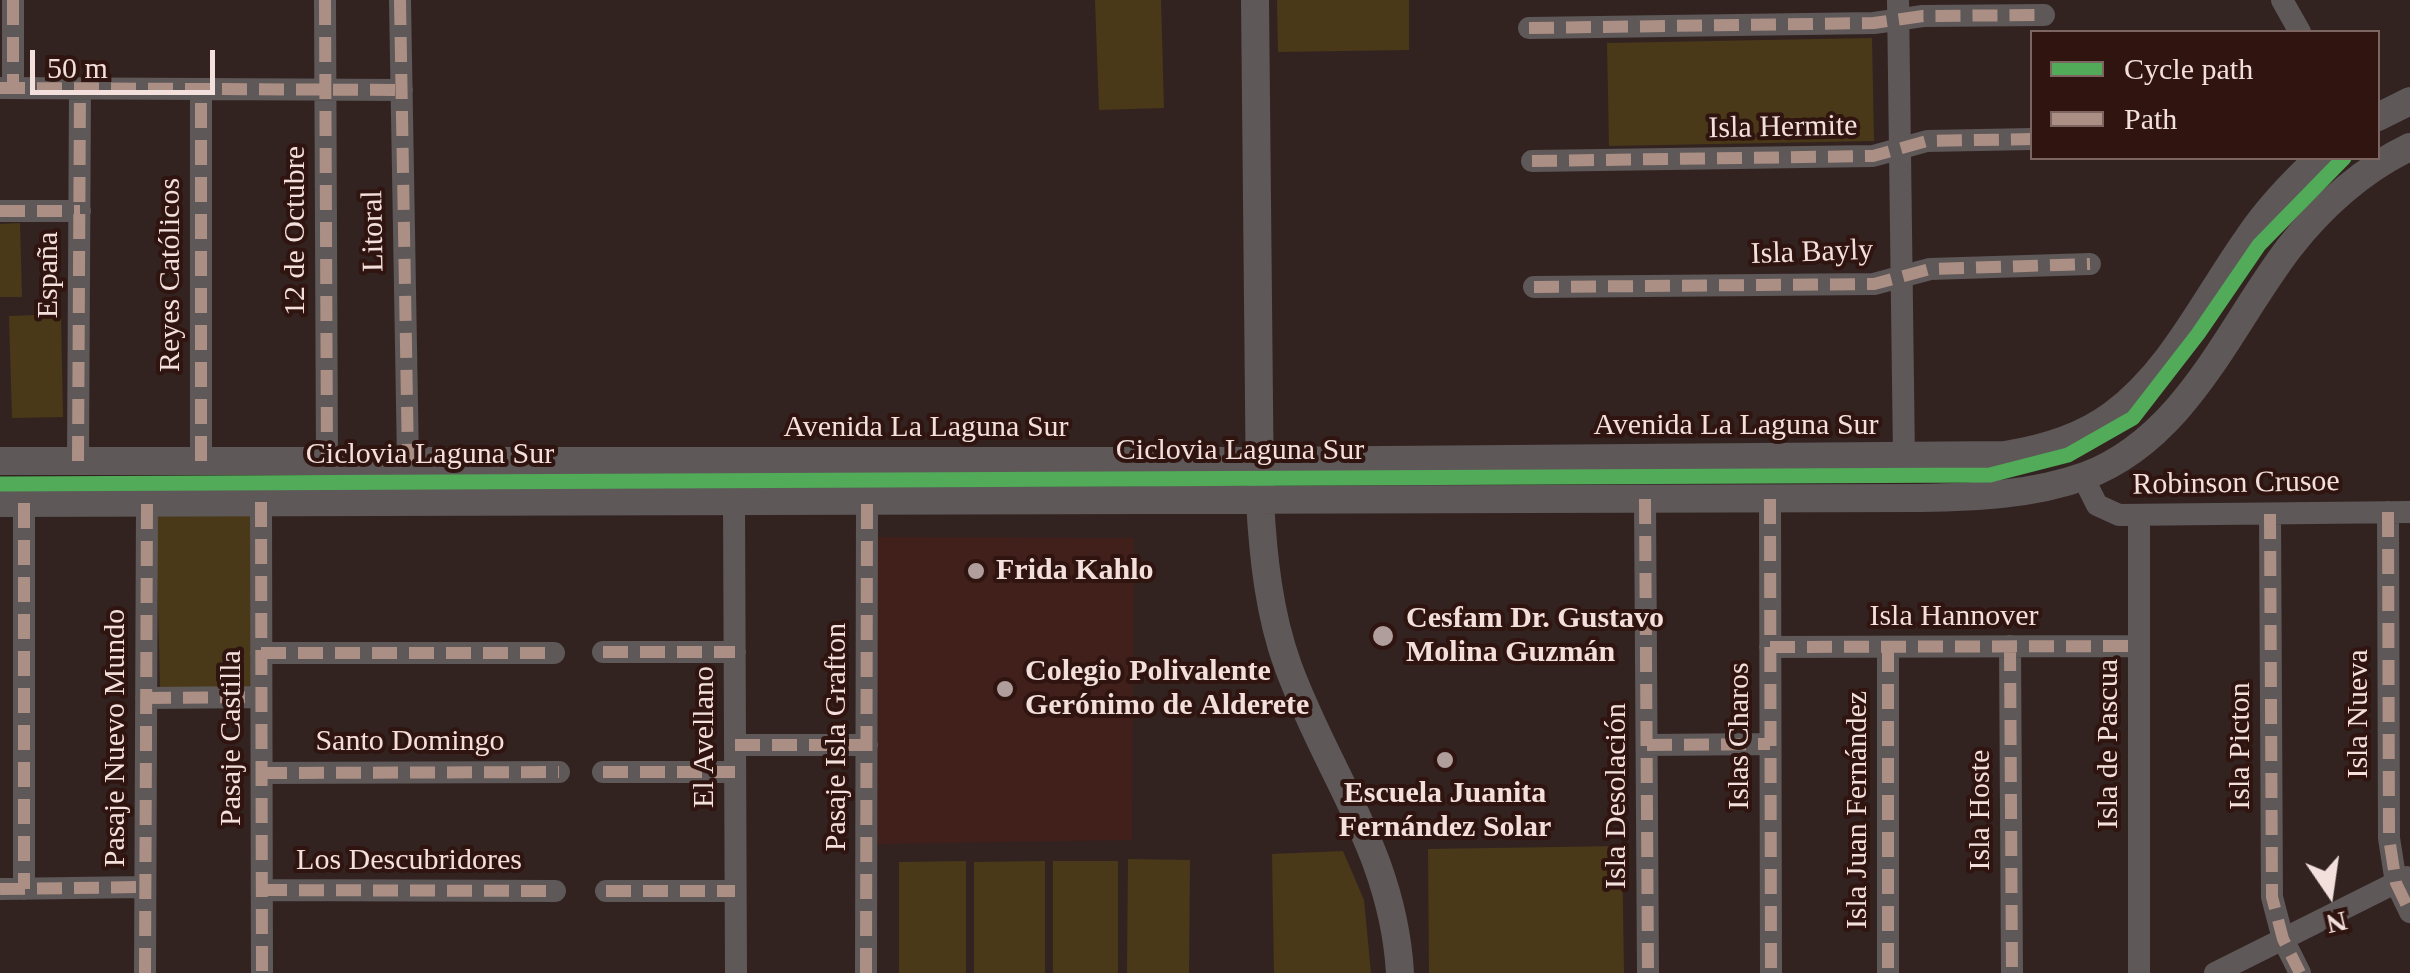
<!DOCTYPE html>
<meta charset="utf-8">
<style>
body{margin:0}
#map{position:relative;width:2410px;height:973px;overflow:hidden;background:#322321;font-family:"Times New Roman",serif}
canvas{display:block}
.legend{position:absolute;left:2030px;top:30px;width:350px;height:130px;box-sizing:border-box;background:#2f1410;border:2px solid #7d6662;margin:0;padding:12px 18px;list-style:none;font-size:30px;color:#f3e0dc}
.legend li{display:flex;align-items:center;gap:20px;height:50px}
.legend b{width:50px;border:2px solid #7d6662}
.north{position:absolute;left:2280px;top:843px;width:100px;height:100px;-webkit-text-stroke:8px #2f1410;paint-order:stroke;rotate:167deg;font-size:28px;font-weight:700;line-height:40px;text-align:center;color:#f3e0dc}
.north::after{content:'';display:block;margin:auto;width:35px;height:45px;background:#f3e0dc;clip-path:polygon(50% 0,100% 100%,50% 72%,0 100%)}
.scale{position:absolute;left:30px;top:50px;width:185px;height:45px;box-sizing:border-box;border:5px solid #f3e0dc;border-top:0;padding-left:12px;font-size:30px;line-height:35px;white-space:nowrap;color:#f3e0dc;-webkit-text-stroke:8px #2f1410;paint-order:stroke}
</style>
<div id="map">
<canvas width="2410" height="973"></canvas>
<ul class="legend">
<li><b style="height:12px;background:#51ab58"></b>Cycle path</li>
<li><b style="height:12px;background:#ac8f84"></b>Path</li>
</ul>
<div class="north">N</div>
<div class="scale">50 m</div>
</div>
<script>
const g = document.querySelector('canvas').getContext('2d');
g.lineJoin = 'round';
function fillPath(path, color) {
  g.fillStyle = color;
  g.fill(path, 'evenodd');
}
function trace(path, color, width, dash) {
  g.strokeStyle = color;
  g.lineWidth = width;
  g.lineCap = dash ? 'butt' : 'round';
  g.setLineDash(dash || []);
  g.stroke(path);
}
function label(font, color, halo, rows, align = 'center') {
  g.font = font + ' "Times New Roman",serif';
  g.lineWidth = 8;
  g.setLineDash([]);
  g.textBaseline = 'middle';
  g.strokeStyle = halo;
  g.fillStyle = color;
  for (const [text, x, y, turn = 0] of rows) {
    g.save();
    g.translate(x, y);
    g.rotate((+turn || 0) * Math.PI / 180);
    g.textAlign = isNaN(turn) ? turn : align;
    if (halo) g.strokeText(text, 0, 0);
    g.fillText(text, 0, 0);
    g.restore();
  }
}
const built = new Path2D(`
 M878,537l256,1 -2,302 -255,4z`);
const green = new Path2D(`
 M1095,0h66l3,108 -65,2z
 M1277,0h132v50l-131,2z
 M1872,38l2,103 -265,5 -2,-103z
 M20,223l2,74h-22v-73z
 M61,314l2,103 -51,1 -3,-102z
 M253,513l4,175 -97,2 -4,-175z
 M1622,846l2,127h-195l-1,-124z
 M1343,851l21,49 7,73h-97l-2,-119z
 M1128,859l62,1 -1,113h-62z
 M966,861v112h-67v-111z
 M1045,861v112h-71v-111z
 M1053,861h65v112h-65z`);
const minor = new Path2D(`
 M13,0v88
 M325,0l2,461
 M400,0l8,461
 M1898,0l6,458
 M2282,0l18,32
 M1529,28l345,-5 49,-7 121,-1
 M0,88l402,2
 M1532,161l341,-5 54,-15 105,-2
 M0,211h80
 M1534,287l340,-3 56,-15 160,-5
 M78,461l2,-372
 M201,461v-372
 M2083,477l14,28 22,10 291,-3
 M1645,499l3,474
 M1770,499l1,474
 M261,502l1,471
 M734,502l2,471
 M24,503v386
 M2388,512l1,326 7,45 14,29
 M2270,514l2,383 11,42 17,34
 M2139,515v458
 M2010,646l2,327
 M1770,647l368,-1
 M1888,647v326
 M603,652h132
 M261,653h293
 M146,698l115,-1
 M735,745h132
 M1647,745l123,-1
 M603,772h132
 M262,773l297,-1
 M0,889l145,-2
 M262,890l293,1
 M606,891h129
 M145,973l2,-470
 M866,973l1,-471
 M2215,973l192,-96`);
const tertiary = new Path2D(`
 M1255,0l5,501c3,55 9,113 28,165 40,109 105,186 112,307
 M2378,117l32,-16
 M0,461h1260l745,-6c38,-6 76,-17 107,-40 60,-44 94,-118 136,-177 20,-30 45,-56 71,-80
 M0,503l1920,-5c55,-1 112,-3 165,-22 101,-38 143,-148 204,-228 33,-42 73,-78 121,-101`);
const quiet = new Path2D(`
 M13,0v88
 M325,0l2,461
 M400,0l8,461
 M1529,28l345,-5 49,-7 121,-1
 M0,88l402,2
 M1532,161l341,-5 54,-15 105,-2
 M0,211h80
 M1534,287l340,-3 56,-15 160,-5
 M78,461l2,-372
 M201,461v-372
 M1645,499l3,474
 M1770,499l1,474
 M261,502l1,471
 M24,503v386
 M2388,512l1,326 7,45 14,29
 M2270,514l2,383 11,42 17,34
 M2010,646l2,327
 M1770,647l368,-1
 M1888,647v326
 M603,652h132
 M261,653h293
 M146,698l115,-1
 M735,745h132
 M1647,745l123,-1
 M603,772h132
 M262,773l297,-1
 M0,889l145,-2
 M262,890l293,1
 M606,891h129
 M145,973l2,-470
 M866,973l1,-471`);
const cycleway = new Path2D(`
 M0,484l1990,-9 78,-20 65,-37 65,-84 61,-89 85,-87`);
const markers = [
 [976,571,10,"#af9e9b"],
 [1383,636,12,"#af9e9b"],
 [1005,689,10,"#af9e9b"],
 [1445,760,10,"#af9e9b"]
];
const streetNames = [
 ["Isla Hermite",1783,128,-1],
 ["12 de Octubre",296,231,-90],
 ["Litoral",374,231,-91],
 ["Isla Bayly",1812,253,-2],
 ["España",49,275,-90],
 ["Reyes Católicos",171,275,-90],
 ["Avenida La Laguna Sur",1736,426],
 ["Avenida La Laguna Sur",926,428],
 ["Ciclovia Laguna Sur",1240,451],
 ["Ciclovia Laguna Sur",430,455],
 ["Robinson Crusoe",2236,484,-1],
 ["Isla Hannover",1954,617],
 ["Isla Nueva",2359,714,-90],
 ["Islas Charos",1740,736,-90],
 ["El Avellano",705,737,-90],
 ["Pasaje Isla Grafton",837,737,-90],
 ["Pasaje Nuevo Mundo",116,738,-90],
 ["Pasaje Castilla",232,738,-90],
 ["Santo Domingo",410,742],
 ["Isla de Pascua",2109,744,-90],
 ["Isla Picton",2241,746,-90],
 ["Isla Desolación",1617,796,-90],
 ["Isla Juan Fernández",1858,810,-90],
 ["Isla Hoste",1981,810,-90],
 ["Los Descubridores",409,861]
];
const poiNames = [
 ["Frida Kahlo",996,571],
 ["Cesfam Dr. Gustavo",1406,619],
 ["Molina Guzmán",1406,653],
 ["Colegio Polivalente",1025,672],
 ["Gerónimo de Alderete",1025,706],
 ["Escuela Juanita",1445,794,"center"],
 ["Fernández Solar",1445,828,"center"]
];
fillPath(built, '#41201c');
fillPath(green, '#493919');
trace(minor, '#5e5858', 22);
trace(tertiary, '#5e5858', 28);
trace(quiet, '#ac8f84', 12, [25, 12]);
trace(cycleway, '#51ab58', 15);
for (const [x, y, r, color] of markers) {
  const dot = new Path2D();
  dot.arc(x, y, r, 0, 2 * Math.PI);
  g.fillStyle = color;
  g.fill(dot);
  trace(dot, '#2f1410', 4);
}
label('30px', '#f3e0dc', '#2f1410', streetNames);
label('bold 30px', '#f3e0dc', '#2f1410', poiNames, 'left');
</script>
